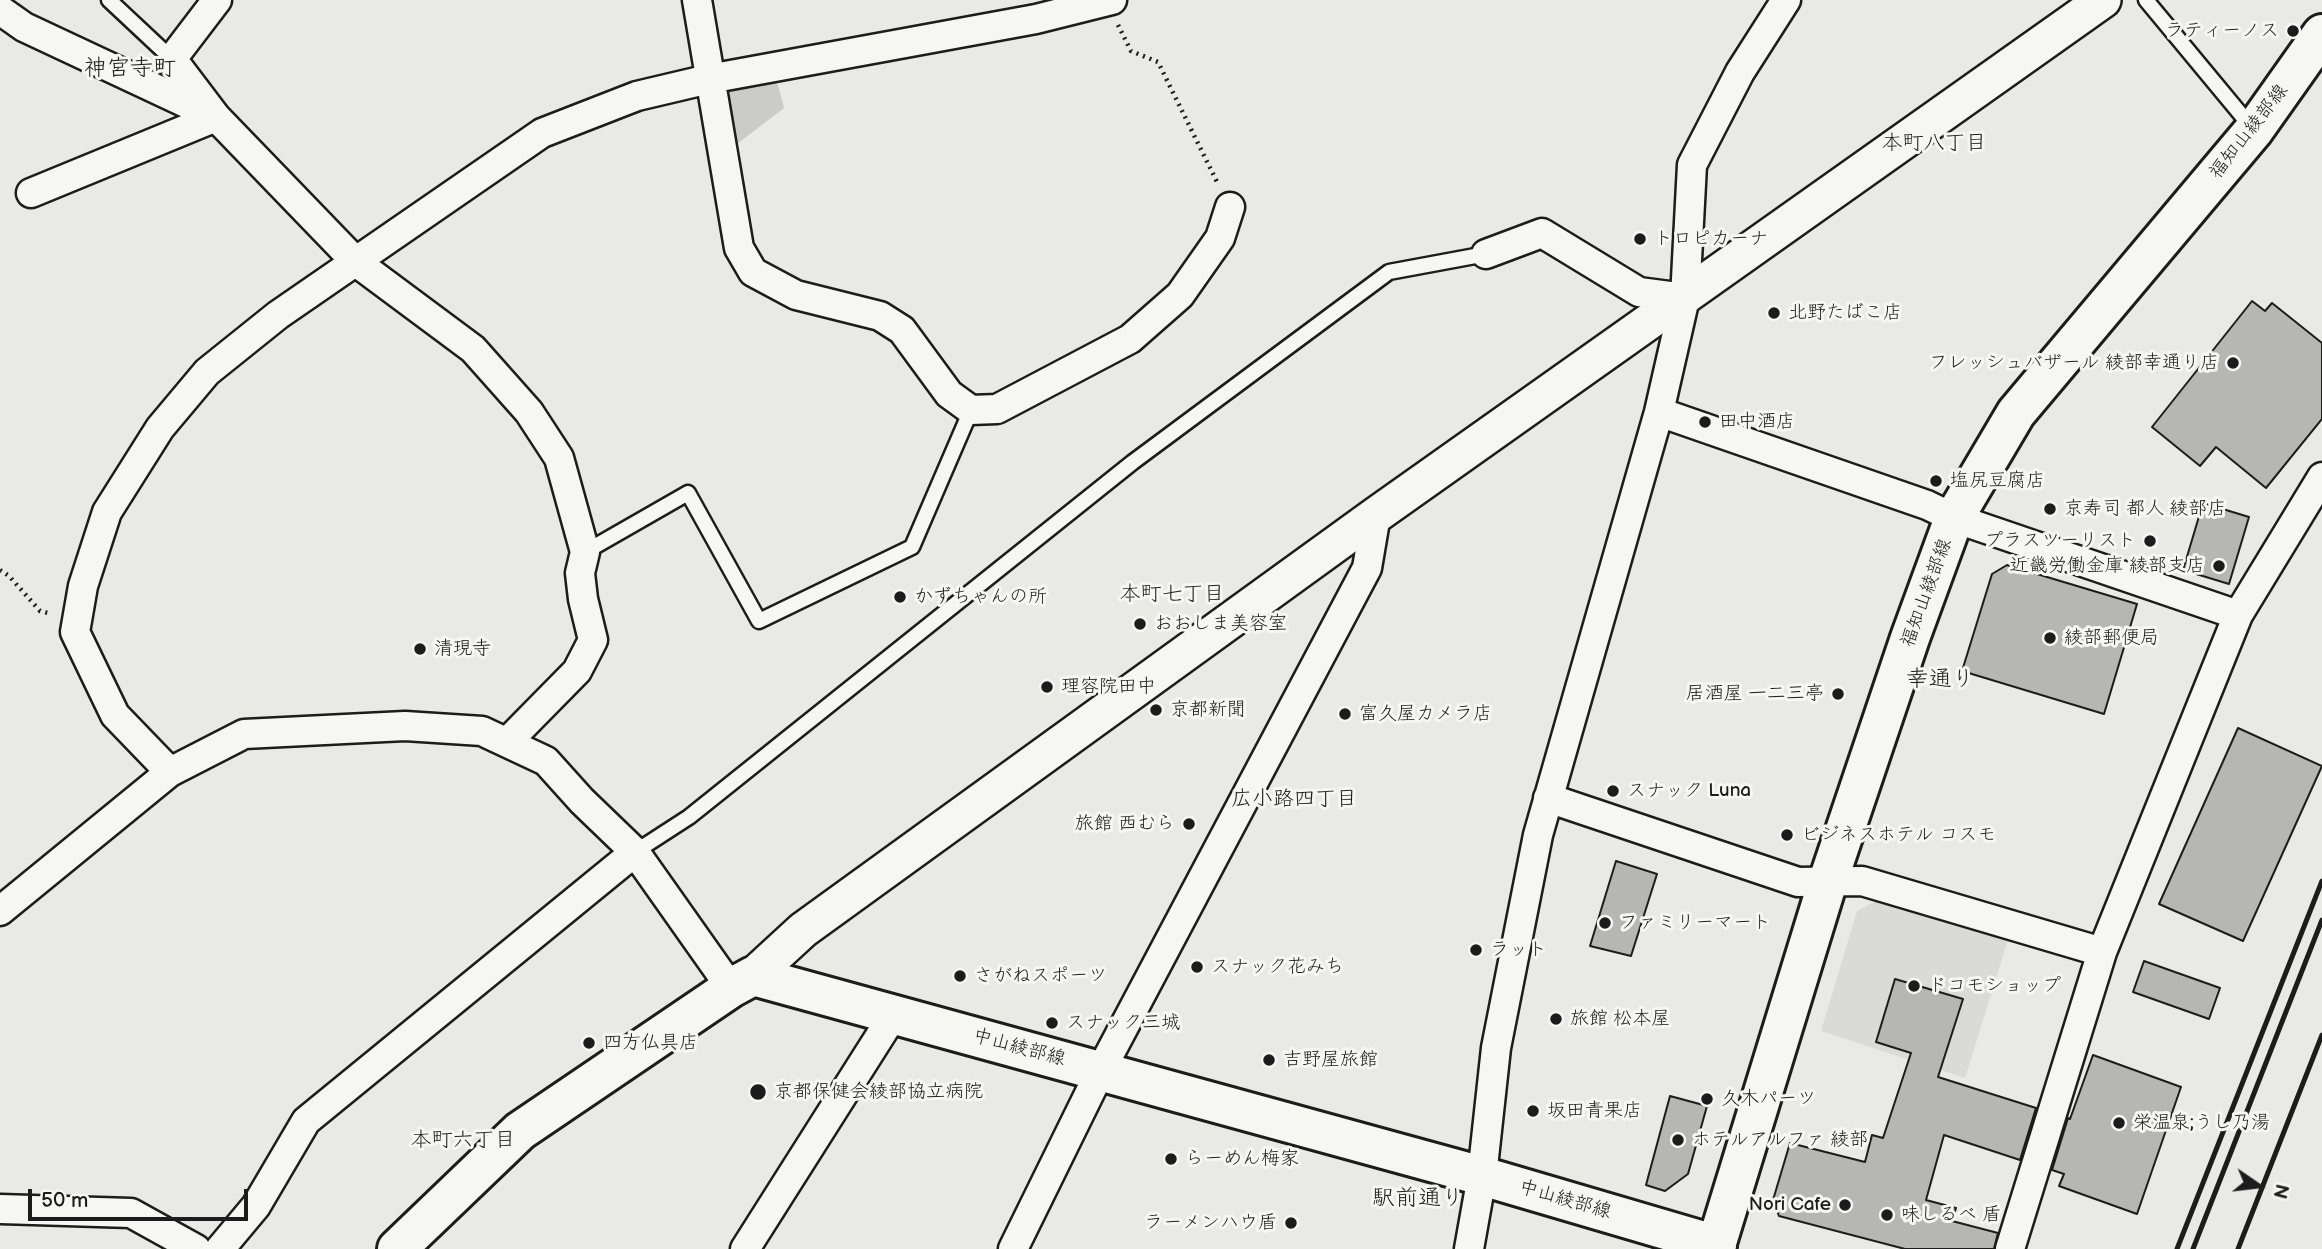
<!DOCTYPE html>
<meta charset="utf-8">
<style>
body{margin:0}
#map{position:relative;width:2322px;height:1249px;overflow:hidden;background:#e9e9e5;font-family:"Balsamiq Sans",sans-serif}
canvas{display:block}
.north{position:absolute;left:2224px;top:1151px;width:70px;height:70px;-webkit-text-stroke:5px #f6f6f2;paint-order:stroke;rotate:104deg;font-size:19px;font-weight:700;line-height:28px;text-align:center;color:#1c1c1c}
.north::after{content:'';display:block;margin:auto;width:24px;height:32px;background:#1c1c1c;clip-path:polygon(50% 0,100% 100%,50% 72%,0 100%)}
.scale{position:absolute;left:28px;top:1189px;width:220px;height:32px;box-sizing:border-box;border:4px solid #1c1c1c;border-top:0;padding-left:9px;font-size:21px;line-height:24px;white-space:nowrap;color:#1c1c1c;-webkit-text-stroke:5px #f6f6f2;paint-order:stroke}
</style>
<div id="map">
<canvas width="2322" height="1249"></canvas>
<div class="north">N</div>
<div class="scale">50 m</div>
</div>
<script>
const g = document.querySelector('canvas').getContext('2d');
g.lineJoin = 'round';
function fillPath(path, color) {
  g.fillStyle = color;
  g.fill(path, 'evenodd');
}
function trace(path, color, width, dash) {
  g.strokeStyle = color;
  g.lineWidth = width;
  g.lineCap = dash ? 'butt' : 'round';
  g.setLineDash(dash || []);
  g.stroke(path);
}
function label(font, color, halo, rows, align = 'center') {
  g.font = font + ' "Balsamiq Sans","Klee One",sans-serif';
  g.lineWidth = 6;
  g.setLineDash([]);
  g.textBaseline = 'middle';
  g.strokeStyle = halo;
  g.fillStyle = color;
  for (const [text, x, y, turn = 0] of rows) {
    g.save();
    g.translate(x, y);
    g.rotate((+turn || 0) * Math.PI / 180);
    g.textAlign = isNaN(turn) ? turn : align;
    if (halo) g.strokeText(text, 0, 0);
    g.fillText(text, 0, 0);
    g.restore();
  }
}
const built = new Path2D(`
 M1880,899l128,41 -43,138 -144,-47 36,-120z`);
const green = new Path2D(`
 M773,66l11,42 -60,46 -15,-75z`);
const building = new Path2D(`
 M2252,301l13,10 7,-8 50,40v76l-56,69 -50,-41 -16,19 -48,-39z
 M2203,503l46,14 -20,67 -46,-14z
 M2007,565l130,39 -33,110 -142,-43 30,-97z
 M2238,728l84,38 -79,175 -84,-37z
 M1616,861l41,13 -26,82 -41,-10z
 M2144,961l76,27 -11,31 -76,-27z
 M1895,979l68,20 -25,78 98,31 -16,52 -76,-25 -18,65 30,8 -4,13 46,12 -4,16h-89l-126,-33 -6,-16 17,-57 75,19 7,-27 11,3 28,-85 -35,-11z
 M2093,1055l88,32 -44,127 -78,-28 5,-12 -12,-4 16,-52 2,1z
 M1670,1096l37,10 -19,68 -23,17 -19,-6z`);
const path = new Path2D(`
 M1118,25l13,26 27,11 60,122
 M0,570l9,6 31,35 12,3`);
const service = new Path2D(`
 M109,0l63,59
 M2146,0l107,129
 M585,552l103,-59 71,128 153,-74 59,-137
 M635,852l54,-35 444,-355 256,-190 97,-18`);
const minor = new Path2D(`
 M697,0l42,248 14,24 43,23 84,21 22,14 47,64 22,16 26,-1 133,-70 50,-44 40,-57 10,-31
 M0,10l24,17 192,90 140,145 117,87 56,63 30,46 26,94 -5,21 3,26 10,41 -16,31 -62,63 -6,9
 M31,193l185,-76 -44,-58 45,-59
 M1486,254l56,-21 97,59 46,6
 M1659,412l268,93 27,13 284,97
 M170,772l-55,-57 -40,-83 8,-46 24,-74 53,-84 47,-56 71,-57 264,-182 95,-37 72,-17 327,-60 76,-19
 M1548,798l250,84 64,-1 240,71
 M0,911l170,-139 74,-38 161,-8 77,5 64,30 36,40 53,51 96,136
 M0,1209l131,4 65,36
 M220,1249l36,-43 50,-85 329,-269
 M745,1249l149,-235
 M1013,1249l88,-179 266,-502 9,-53
 M1469,1249l13,-73 14,-128 42,-213 121,-423 26,-114 7,-133 48,-93 46,-72
 M2010,1249l92,-297 136,-337 84,-138`);
const tertiary = new Path2D(`
 M753,976l50,-46 573,-415 727,-515`);
const secondary = new Path2D(`
 M397,1249l123,-118 211,-143 22,-12 729,200 235,69`);
const primary = new Path2D(`
 M1715,1249l113,-368 82,-243 44,-120 62,-105 238,-283 68,-96`);
const rail = new Path2D(`
 M2177,1249l145,-368
 M2193,1249l129,-329
 M2238,1249l84,-214`);
const markers = [
 [2293,31,7,"#1c1c1c"],
 [1640,239,7,"#1c1c1c"],
 [1774,313,7,"#1c1c1c"],
 [2233,363,7,"#1c1c1c"],
 [1705,422,7,"#1c1c1c"],
 [1936,481,7,"#1c1c1c"],
 [2050,509,7,"#1c1c1c"],
 [2150,541,7,"#1c1c1c"],
 [2219,566,7,"#1c1c1c"],
 [900,597,7,"#1c1c1c"],
 [1140,624,7,"#1c1c1c"],
 [2050,638,7,"#1c1c1c"],
 [420,649,7,"#1c1c1c"],
 [1047,687,7,"#1c1c1c"],
 [1838,694,7,"#1c1c1c"],
 [1156,710,7,"#1c1c1c"],
 [1345,714,7,"#1c1c1c"],
 [1613,791,7,"#1c1c1c"],
 [1189,824,7,"#1c1c1c"],
 [1787,835,7,"#1c1c1c"],
 [1605,923,7,"#1c1c1c"],
 [1476,950,7,"#1c1c1c"],
 [1197,967,7,"#1c1c1c"],
 [960,976,7,"#1c1c1c"],
 [1914,986,7,"#1c1c1c"],
 [1556,1019,7,"#1c1c1c"],
 [1052,1023,7,"#1c1c1c"],
 [589,1043,7,"#1c1c1c"],
 [1269,1060,7,"#1c1c1c"],
 [758,1092,9,"#1c1c1c"],
 [1707,1099,7,"#1c1c1c"],
 [1533,1111,7,"#1c1c1c"],
 [2119,1123,7,"#1c1c1c"],
 [1678,1140,7,"#1c1c1c"],
 [1171,1159,7,"#1c1c1c"],
 [1845,1205,7,"#1c1c1c"],
 [1887,1215,7,"#1c1c1c"],
 [1291,1223,7,"#1c1c1c"]
];
const poiNames = [
 ["ラティーノス",2279,31,"right"],
 ["トロピカーナ",1654,239],
 ["北野たばこ店",1788,313],
 ["フレッシュバザール 綾部幸通り店",2219,363,"right"],
 ["田中酒店",1719,422],
 ["塩尻豆腐店",1950,481],
 ["京寿司 都人 綾部店",2064,509],
 ["プラスツーリスト",2136,541,"right"],
 ["近畿労働金庫 綾部支店",2205,566,"right"],
 ["かずちゃんの所",914,597],
 ["おおしま美容室",1154,624],
 ["綾部郵便局",2064,638],
 ["清現寺",434,649],
 ["理容院田中",1061,687],
 ["居酒屋 一二三亭",1824,694,"right"],
 ["京都新聞",1170,710],
 ["富久屋カメラ店",1359,714],
 ["スナック Luna",1627,791],
 ["旅館 西むら",1175,824,"right"],
 ["ビジネスホテル コスモ",1801,835],
 ["ファミリーマート",1619,923],
 ["ラット",1490,950],
 ["スナック花みち",1211,967],
 ["さがねスポーツ",974,976],
 ["ドコモショップ",1928,986],
 ["旅館 松本屋",1570,1019],
 ["スナック三城",1066,1023],
 ["四方仏具店",603,1043],
 ["吉野屋旅館",1283,1060],
 ["京都保健会綾部協立病院",774,1092],
 ["久木パーツ",1721,1099],
 ["坂田青果店",1547,1111],
 ["栄温泉;うし乃湯",2133,1123],
 ["ホテルアルファ 綾部",1692,1140],
 ["らーめん梅家",1185,1159],
 ["Nori Cafe",1831,1205,"right"],
 ["味しるべ 盾",1901,1215],
 ["ラーメンハウ盾",1277,1223,"right"]
];
const streetNames = [
 ["福知山綾部線",2249,132,-52],
 ["福知山綾部線",1927,593,-70],
 ["中山綾部線",1019,1048,15],
 ["中山綾部線",1565,1200,16]
];
const neighbourhoodNames = [
 ["本町八丁目",1934,144],
 ["本町七丁目",1172,595],
 ["広小路四丁目",1294,800],
 ["本町六丁目",463,1141]
];
const quarterNames = [
 ["神宮寺町",130,69],
 ["幸通り",1940,680],
 ["駅前通り",1418,1199]
];
fillPath(built, '#dadad6');
fillPath(green, '#cbcbc7');
fillPath(building, '#b6b6b3');
trace(building, '#1c1c1c', 2);
trace(service, '#1c1c1c', 19);
trace(minor, '#1c1c1c', 33);
trace(tertiary, '#1c1c1c', 40);
trace(secondary, '#1c1c1c', 44);
trace(primary, '#1c1c1c', 44);
trace(path, '#1c1c1c', 4.5, [2, 5]);
trace(service, '#f6f6f2', 14);
trace(minor, '#f6f6f2', 28);
trace(tertiary, '#f6f6f2', 35);
trace(secondary, '#f6f6f2', 38);
trace(primary, '#f6f6f2', 38);
trace(rail, '#1c1c1c', 5);
for (const [x, y, r, color] of markers) {
  const dot = new Path2D();
  dot.arc(x, y, r, 0, 2 * Math.PI);
  g.fillStyle = color;
  g.fill(dot);
  trace(dot, '#f6f6f2', 2.5);
}
label('19px', '#1c1c1c', '#f6f6f2', poiNames, 'left');
label('19px', '#1c1c1c', '#f6f6f2', streetNames);
label('21px', '#1c1c1c', '#f6f6f2', neighbourhoodNames);
label('23px', '#1c1c1c', '#f6f6f2', quarterNames);
</script>
